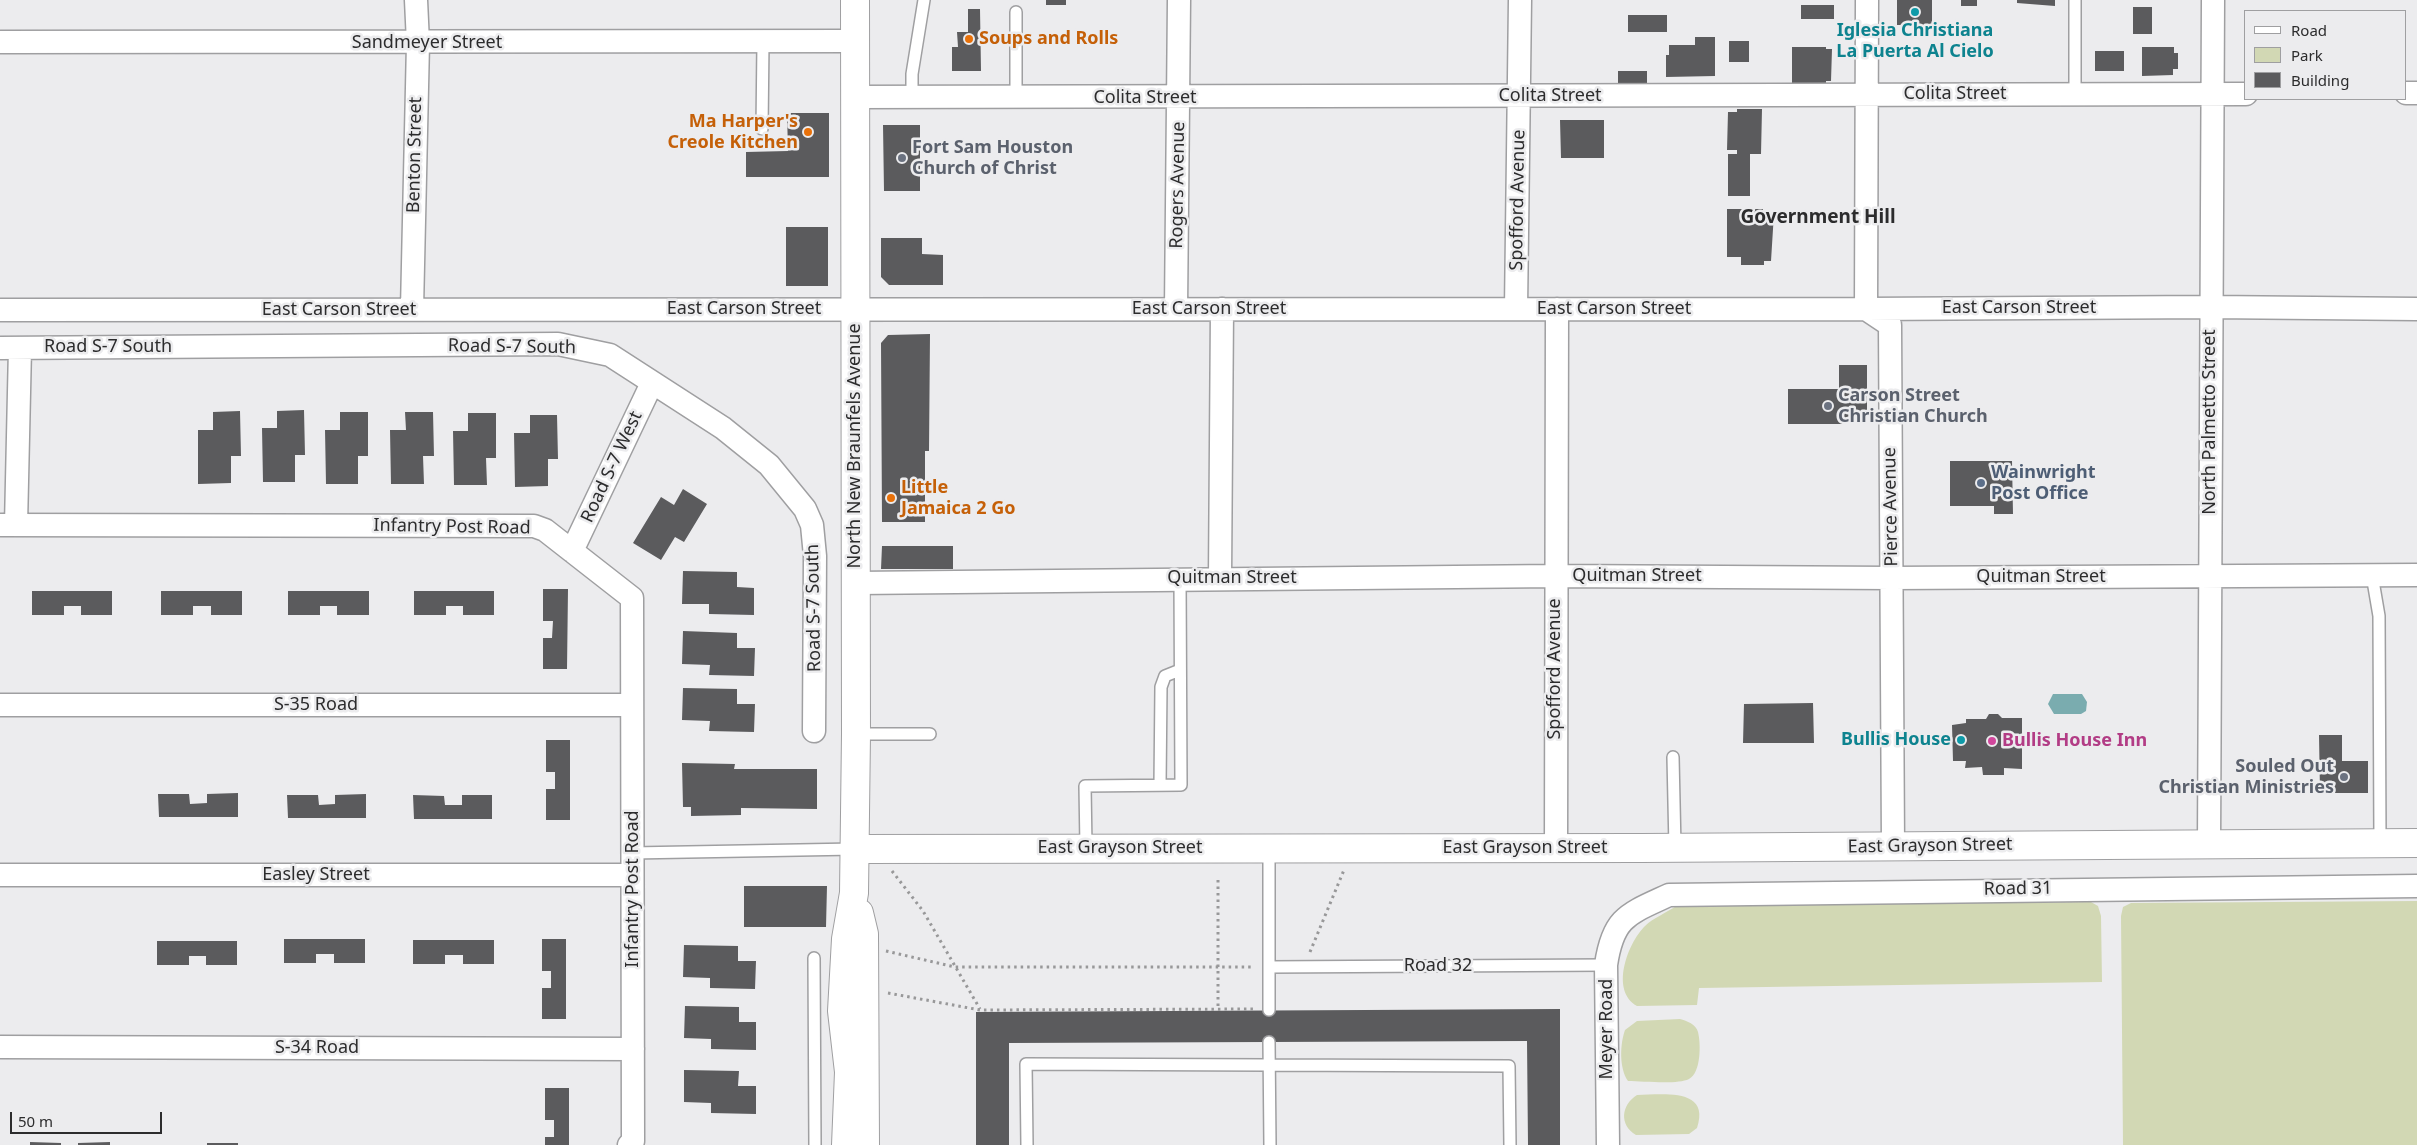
<!DOCTYPE html>
<style>
body{margin:0}
#map{position:relative;width:2417px;height:1145px;overflow:hidden;background:#ececee;font-family:"Noto Sans",sans-serif}
canvas{display:block}
.legend{position:absolute;left:2244px;top:10px;width:162px;height:90px;box-sizing:border-box;background:#ececee;border:1px solid #9f9fa1;margin:0;padding:6px 9px;list-style:none;font-size:15px;color:#2c2c2d}
.legend li{display:flex;align-items:center;gap:10px;height:25px}
.legend b{width:25px;border:1px solid #9f9fa1}
.scale{position:absolute;left:10px;top:1112px;width:152px;height:22px;box-sizing:border-box;border:2px solid #2c2c2d;border-top:0;padding-left:6px;font-size:15px;line-height:18px;white-space:nowrap;color:#2c2c2d;-webkit-text-stroke:4px #ececee;paint-order:stroke}
</style>
<div id="map">
<canvas width="2417" height="1145"></canvas>
<ul class="legend">
<li><b style="height:6px;background:#fff"></b>Road</li>
<li><b style="height:14px;background:#d2d8b4"></b>Park</li>
<li><b style="height:14px;background:#5b5b5d"></b>Building</li>
</ul>
<div class="scale">50 m</div>
</div>
<script>
const g = document.querySelector('canvas').getContext('2d');
g.lineJoin = 'round';
function fillPath(path, color) {
  g.fillStyle = color;
  g.fill(path, 'evenodd');
}
function trace(path, color, width, dash) {
  g.strokeStyle = color;
  g.lineWidth = width;
  g.lineCap = dash ? 'butt' : 'round';
  g.setLineDash(dash || []);
  g.stroke(path);
}
function label(font, color, halo, rows, align = 'center') {
  g.font = font + ' "Noto Sans",sans-serif';
  g.lineWidth = 5;
  g.setLineDash([]);
  g.textBaseline = 'middle';
  g.strokeStyle = halo;
  g.fillStyle = color;
  for (const [text, x, y, turn = 0] of rows) {
    g.save();
    g.translate(x, y);
    g.rotate((+turn || 0) * Math.PI / 180);
    g.textAlign = isNaN(turn) ? turn : align;
    if (halo) g.strokeText(text, 0, 0);
    g.fillText(text, 0, 0);
    g.restore();
  }
}
const green = new Path2D(`
 M2417,901v244h-294l-2,-229 2,-9 8,-4z
 M2091,902l7,4 3,10 1,66 -403,6 -2,17 -60,1c-27,-15 -10,-62 8,-80 8,-8 23,-14 33,-21z
 M1680,1019c7,2 16,5 18,13 3,12 3,41 -9,47 -12,6 -46,2 -61,2 -9,-13 -8,-37 -3,-51l12,-9z
 M1637,1095c24,0 74,-8 60,33l-8,6 -53,1c-17,-10 -15,-30 1,-40z`);
const water = new Path2D(`
 M2053,694h29l5,8 -1,9 -5,3h-27l-6,-10z`);
const building = new Path2D(`
 M1046,0h20v5h-20z
 M1897,0h35v25h-35z
 M1961,0h16v6h-16z
 M2017,0h38v6l-38,-3z
 M1801,5h33v14h-33z
 M2133,7h19v27h-19z
 M968,9h12l1,62h-29v-24h6l-1,-15h11z
 M1628,15h39v17h-39z
 M1695,37h20v39l-49,1v-22h3v-10h26z
 M1729,41h20v21h-20z
 M1792,47h34v2h6l-1,32h-5v2h-34z
 M2142,47h32v6h4v16h-5v6l-31,1z
 M2095,51h29v20h-29z
 M1618,71h29v12h-29z
 M1737,109h25l-1,45h-11v42h-22v-42h9v-4h-10l1,-38h9z
 M787,113h42v64h-83v-25l42,-1z
 M1560,120h44v38h-43z
 M883,125h37v66h-36z
 M1727,209h36v4h11l-3,48h-7v4h-23v-8h-14z
 M786,227h42v59h-42z
 M881,238h41v16l21,1v30h-54l-8,-8z
 M930,334l-1,117h-4v71h-43l-1,-179 7,-8z
 M1839,365h28v59h-79v-35h51z
 M304,410l1,45h-10v27h-32l-1,-54h15v-17z
 M240,411l1,45h-10v27l-33,1v-54h15v-18z
 M340,412h28v44h-10v28h-32l-1,-54h15z
 M405,412h28l1,44h-11l1,28h-33l-1,-54h16z
 M468,413h28v45h-10l1,27h-33l-1,-54h15z
 M530,415h27l1,44h-10v27l-33,1 -1,-54h16z
 M1950,461h62l1,53h-19v-8h-44z
 M683,489l24,15 -23,38 -9,-5 -14,23 -28,-17 28,-46 13,8z
 M882,546h71v23h-72z
 M683,571l54,1v15l17,1v27l-45,-1v-10h-27z
 M543,589h25l-1,80h-24v-31h9l1,-17h-10z
 M32,591h80v24h-31v-9h-17v9h-32z
 M161,591h81v24h-31v-9h-18v9h-32z
 M288,591h81v24h-32v-9h-17v9h-32z
 M414,591h80v24h-31v-9h-17v9h-32z
 M683,631l54,2v15h18l-1,28 -45,-1 1,-10 -28,-1z
 M683,688l54,1v15h18l-1,28 -45,-1 1,-10 -28,-1z
 M1813,703l1,40h-71l1,-39z
 M1989,714h9l4,4h20v51l-18,-1v7h-21l-1,-8 -17,1 1,-7h-13l-1,-36 14,-2v-4h20z
 M2319,735h23v26h26v32h-48z
 M546,740h24v80h-24v-31h9v-17h-9z
 M682,763l53,1 -1,5h83v40l-76,-1v7l-50,1v-9h-8z
 M238,793v24h-79l-1,-23h31l1,10 17,-1v-9z
 M366,794v24h-78l-1,-23h31l1,10 16,-1v-9z
 M413,795l31,1 1,9h17v-10h30v24h-78z
 M744,886h83l-1,41h-82z
 M284,939h81v24h-31v-9h-18v9h-32z
 M542,939h24v80h-24v-31h9v-17h-9z
 M413,940h81v24h-31v-9h-18v9h-32z
 M157,941h80v24h-31v-9h-17v9h-32z
 M684,945l54,1v15h18l-1,28 -45,-1v-10l-27,-1z
 M685,1006l54,1v15h17v28l-45,-1v-10l-27,-1z
 M1560,1009v136h-32l-1,-104 -518,2v102h-33v-133z
 M684,1070l55,1 -1,15h18v28l-45,-1v-10l-27,-1z
 M545,1088h24v57h-24v-8h9v-17h-9z
 M30,1142l31,1v2h-31z
 M110,1142v3h-32v-2z
 M207,1143h31v2h-31z`);
const path = new Path2D(`
 M892,871l31,40 57,98
 M1218,880v129
 M886,951l69,16h298
 M1310,952l34,-82
 M888,993l92,17 275,-1`);
const service = new Path2D(`
 M2075,0v94
 M1016,12v86
 M912,97v-23l12,-74
 M762,129l1,-87
 M2372,575l7,41 1,227
 M856,734h74
 M1673,757l2,91
 M1160,785l1,-98 4,-11 15,-6
 M1086,847l-1,-61 96,-1 -1,-206
 M632,853l223,-4
 M814,958l1,187
 M1269,967l337,-2
 M1269,1010v-162
 M1269,1042l1,103
 M1027,1145l-1,-81 483,2 1,79`);
const minor = new Path2D(`
 M1867,0l-1,309 24,16 3,521
 M0,42l854,-1
 M2406,93h11
 M854,97l1392,-3
 M412,309l6,-266 -2,-43
 M1176,309l3,-309
 M1516,309l4,-309
 M0,310l1866,-1 345,-2 206,2
 M0,348l558,-4 52,11 113,73 46,37 36,44 7,16 3,31 -1,175
 M0,525l534,1 11,4 87,68 1,543 -4,4
 M16,525l4,-177
 M572,551l80,-168
 M1220,578l2,-269
 M856,583l699,-7 337,2 525,-3
 M0,705h632
 M2209,843l4,-843
 M1556,848l1,-539
 M0,875h632
 M0,1047l633,2
 M1608,1145l-2,-180c7,-48 22,-51 63,-70l748,-9`);
const tertiary = new Path2D(`
 M855,849l787,-1 775,-5
 M859,913l5,21 1,211
 M846,1145l3,-73 -7,-61 4,-72 8,-46 2,-159 -1,-734`);
const markers = [
 [1915,12,5,"#0f9aa8"],
 [969,39,5,"#e8710a"],
 [808,132,5,"#e8710a"],
 [902,158,5,"#6b7280"],
 [1828,406,5,"#6b7280"],
 [1981,483,5,"#5c6f8a"],
 [891,498,5,"#e8710a"],
 [1961,740,5,"#0f9aa8"],
 [1992,741,5,"#d1479c"],
 [2344,777,5,"#6b7280"]
];
const cultureNames = [
 ["Iglesia Christiana",1915,31],
 ["La Puerta Al Cielo",1915,52],
 ["Bullis House",1951,740,"right"]
];
const foodNames = [
 ["Soups and Rolls",979,39],
 ["Ma Harper's",798,122,"right"],
 ["Creole Kitchen",798,143,"right"],
 ["Little",901,488],
 ["Jamaica 2 Go",901,509]
];
const streetNames = [
 ["Sandmeyer Street",427,43],
 ["Colita Street",1955,94],
 ["Colita Street",1550,96],
 ["Colita Street",1145,98],
 ["Benton Street",415,155,-89],
 ["Rogers Avenue",1178,185,-89],
 ["Spofford Avenue",1518,200,-89],
 ["East Carson Street",2019,308],
 ["East Carson Street",744,309],
 ["East Carson Street",1209,309],
 ["East Carson Street",1614,309],
 ["East Carson Street",339,310],
 ["Road S-7 South",108,347],
 ["Road S-7 South",512,347,1],
 ["North Palmetto Street",2210,422,-90],
 ["North New Braunfels Avenue",855,446,-90],
 ["Road S-7 West",612,467,-65],
 ["Pierce Avenue",1891,507,-91],
 ["Infantry Post Road",452,527,1],
 ["Quitman Street",1637,576],
 ["Quitman Street",2041,577],
 ["Quitman Street",1232,578],
 ["Road S-7 South",814,608,-91],
 ["Spofford Avenue",1555,669,-90],
 ["S-35 Road",316,705],
 ["East Grayson Street",1930,846,-1],
 ["East Grayson Street",1120,848],
 ["East Grayson Street",1525,848],
 ["Easley Street",316,875],
 ["Infantry Post Road",633,889,-90],
 ["Road 31",2018,889,-1],
 ["Road 32",1438,966],
 ["Meyer Road",1607,1029,-90],
 ["S-34 Road",317,1048]
];
const worshipNames = [
 ["Fort Sam Houston",912,148],
 ["Church of Christ",912,169],
 ["Carson Street",1838,396],
 ["Christian Church",1838,417],
 ["Souled Out",2334,767,"right"],
 ["Christian Ministries",2334,788,"right"]
];
const serviceNames = [
 ["Wainwright",1991,473],
 ["Post Office",1991,494]
];
const hotelNames = [
 ["Bullis House Inn",2002,741]
];
const neighbourhoodNames = [
 ["Government Hill",1818,218]
];
fillPath(green, '#d2d8b4');
fillPath(water, '#7aacaf');
fillPath(building, '#5b5b5d');
trace(service, '#9f9fa1', 14);
trace(minor, '#9f9fa1', 25);
trace(tertiary, '#9f9fa1', 30);
trace(path, '#989899', 3, [2.5, 4]);
trace(service, '#fff', 11);
trace(minor, '#fff', 22);
trace(tertiary, '#fff', 28);
for (const [x, y, r, color] of markers) {
  const dot = new Path2D();
  dot.arc(x, y, r, 0, 2 * Math.PI);
  g.fillStyle = color;
  g.fill(dot);
  trace(dot, '#ececee', 2);
}
label('bold 18px', '#0d838f', '#ececee', cultureNames);
label('bold 18px', '#c56008', '#ececee', foodNames, 'left');
label('18px', '#2c2c2d', '#ececee', streetNames);
label('bold 18px', '#5b616d', '#ececee', worshipNames, 'left');
label('bold 18px', '#4e5e75', '#ececee', serviceNames, 'left');
label('bold 18px', '#b23c85', '#ececee', hotelNames, 'left');
label('bold 19px', '#2c2c2d', '#ececee', neighbourhoodNames);
</script>
